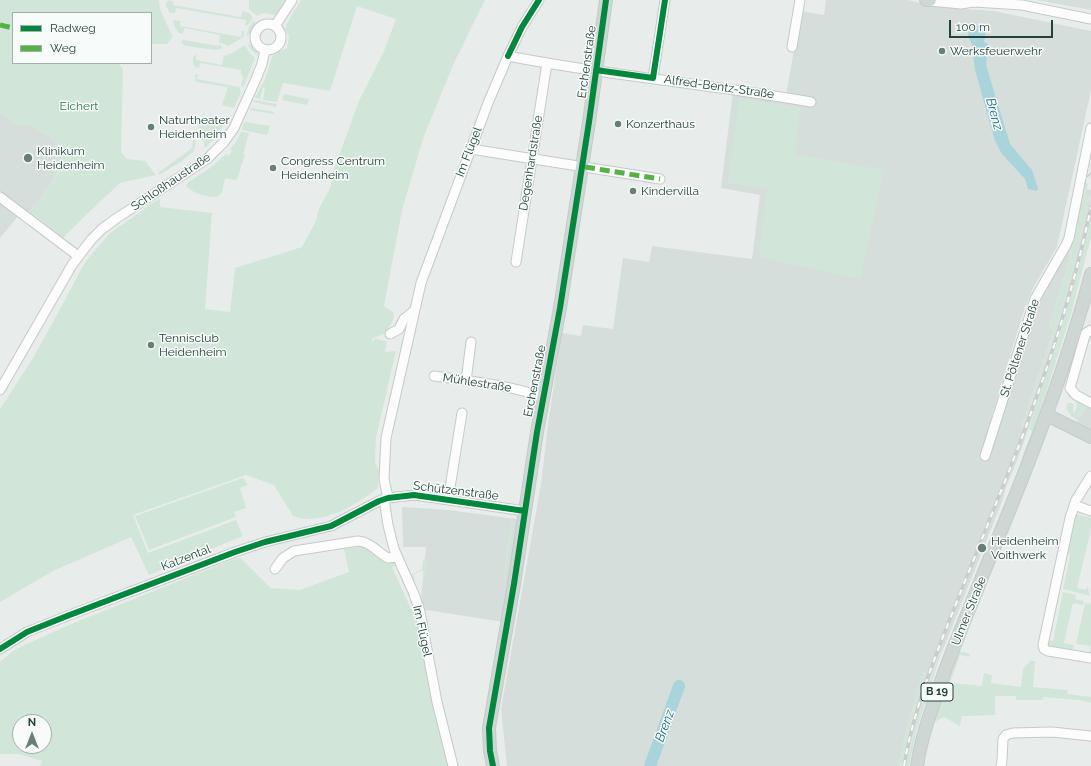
<!DOCTYPE html>
<meta charset="utf-8">
<style>
body{margin:0}
#map{position:relative;width:1091px;height:766px;overflow:hidden;background:#e8edeb;font-family:Raleway,sans-serif}
canvas{display:block}
.legend{position:absolute;left:12px;top:12px;width:140px;height:52px;box-sizing:border-box;background:#f7fbf9;border:1px solid #a3b1ad;margin:0;padding:5px 7px;list-style:none;font-size:12px;color:#24423a}
.legend li{display:flex;align-items:center;gap:8px;height:20px}
.legend b{width:20px;border:1px solid #a3b1ad}
.north{position:absolute;left:12px;top:714px;width:40px;height:40px;box-sizing:border-box;background:#f7fbf9;border:1px solid #a3b1ad;border-radius:50%;rotate:0deg;font-size:11px;font-weight:700;line-height:16px;text-align:center;color:#24423a}
.north::after{content:'';display:block;margin:auto;width:14px;height:18px;background:#697e78;clip-path:polygon(50% 0,100% 100%,50% 72%,0 100%)}
.scale{position:absolute;left:949px;top:20px;width:104px;height:18px;box-sizing:border-box;border:2px solid #24423a;border-top:0;padding-left:5px;font-size:12px;line-height:14px;white-space:nowrap;color:#24423a;-webkit-text-stroke:3px #f7fbf9;paint-order:stroke}
</style>
<div id="map">
<canvas width="1091" height="766"></canvas>
<ul class="legend">
<li><b style="height:5px;background:#00873e"></b>Radweg</li>
<li><b style="height:5px;background:#55b346"></b>Weg</li>
</ul>
<div class="north">N</div>
<div class="scale">100 m</div>
</div>
<script>
const g = document.querySelector('canvas').getContext('2d');
g.lineJoin = 'round';
function fillPath(path, color) {
  g.fillStyle = color;
  g.fill(path, 'evenodd');
}
function trace(path, color, width, dash) {
  g.strokeStyle = color;
  g.lineWidth = width;
  g.lineCap = dash ? 'butt' : 'round';
  g.setLineDash(dash || []);
  g.stroke(path);
}
function label(font, color, halo, rows, align = 'center') {
  g.font = font + ' Raleway,sans-serif';
  g.lineWidth = 3;
  g.setLineDash([]);
  g.textBaseline = 'middle';
  g.strokeStyle = halo;
  g.fillStyle = color;
  for (const [text, x, y, turn = 0] of rows) {
    g.save();
    g.translate(x, y);
    g.rotate((+turn || 0) * Math.PI / 180);
    g.textAlign = isNaN(turn) ? turn : align;
    if (halo) g.strokeText(text, 0, 0);
    g.fillText(text, 0, 0);
    g.restore();
  }
}
const built = new Path2D(`
 M826,0h82l27,7 59,4 97,20v59l-34,157 -23,39 -9,21 -34,111 7,2 38,-117 29,-51 6,3 -22,72 5,2 -33,98 2,1 34,-99 19,-72 14,-60 -5,-1 2,-7 4,1v30l-14,55 -29,98 -28,80 -15,37 -2,9 -58,146 -4,8 -1,-1 -12,33 -16,53 -6,28h-4l6,-32 18,-61 -3,-1 -18,63 -6,31h-392l-6,-57 40,-225 8,-67 13,-84 19,3 2,-11 30,4 10,-71 26,4 3,-16 100,13 8,-64 -39,-7 12,-96 52,8 16,-89 23,4z
 M1036,0h55v10z
 M0,112l18,13 12,-1 25,16 1,36 -26,36 -6,-3 -24,29z
 M1088,404l3,2v26l-15,-10z
 M402,507l46,3 69,9 -14,103 -83,-13 6,-62h-23z`);
const green = new Path2D(`
 M0,0h159c-1,9 10,28 14,37l-6,7h-16v-31h-138v50h106l4,7 -2,82 6,7 18,2 11,14 -36,8 -33,31 -24,24 -33,-26 26,-36 -1,-36 -25,-16 -12,2 -18,-14z
 M169,0l4,1v4l68,12 1,-6 7,2 4,5 -6,8 -2,-1 1,-5 -70,-12 -1,5h-5l-4,-7v-3z
 M248,0h39l-11,15 -13,-2 -6,3 -8,-7v-9z
 M301,0h184l-31,63 -30,73 -22,74 -18,96 9,6 1,6 -8,15 -13,5 -1,6 1,1 -1,-1 3,-6 12,4 -2,10 11,-1 -20,86 -1,25 4,9 -1,17c-21,16 -43,30 -70,31 -5,1 -10,-2 -15,-3l-19,-31 -28,-10 -113,40 15,38 88,-33 7,16 -94,39 -18,-38 -78,34 -53,31v-193l33,-51 26,-47 26,-49 24,-28 48,-34 3,-1v8l52,6 -7,96 25,3 5,-44 67,-21 14,-26 2,-10 13,-25 2,-14 26,-71 25,-50 12,-32 -39,-13 -27,85 -47,-8 -6,19 -14,-2 2,-13h-2l-3,12 -5,-1 10,-19 7,-22 8,-6 7,-3 2,-12 -4,-7 1,-4z
 M173,20l7,1v5l61,11 1,-6h2v6l-16,9 -9,-4 1,-7 -36,-7 -1,6 -4,-1 -4,-5z
 M254,20l3,6 -4,6 -7,4 3,-9z
 M184,39v1l35,6v-2l4,4 -7,2 -31,-4 -4,-4z
 M247,44c8,0 10,5 11,12l-6,-5z
 M245,45l3,6 7,7 -12,30 -2,-3 2,-9 -2,-1v-5l-41,-7 -1,5 -4,-1 -2,-3v-7l3,-3v6l26,5 2,-9 8,-3z
 M197,74h1l-1,5 42,8 2,5 -7,16 -12,-3 6,-18 -32,-5 -1,-6z
 M284,94l25,5 -2,6 -25,-5z
 M739,98l61,9 -5,47 89,16 -24,109 -101,-22 8,-68 -39,-6z
 M254,100l23,4 -1,3 -22,-5z
 M251,108l23,4v2l-25,-4z
 M197,117l21,3 1,-3 9,2 -10,14 -2,-2 -4,5 2,3 -9,9 -2,-7 -3,-4z
 M246,122l24,4 -3,9 -25,-5 1,-6z
 M241,132l8,1 -6,22h2l-8,25 -12,-2 -3,14 -5,5c-10,0 -24,-3 -31,-11l1,-3 23,-15 16,-14 2,2 4,-5 -2,-2 6,-7z
 M193,139l3,2 -2,10 -12,10 -23,14 -1,-2 34,-25z
 M1085,183l3,1 -3,12 5,1 -14,60 -19,72 -34,99 -2,-1 33,-98 -5,-2 22,-72 -6,-3z
 M1091,220v17l-20,77 -42,133 -6,10h-1l10,-26 -3,-2 30,-92z
 M1068,393l23,13v3l-5,-2 -9,13 -6,-4 -5,-8 2,-5h4l2,4 -1,5 1,1 3,-6 -1,-5 -8,-5z
 M243,478l5,7 -8,3 6,20 -12,4 2,5 -87,33 -14,-34z
 M1075,514l16,4v11l-14,59 9,2 1,-5 3,11 -27,-7 7,-33 -1,-2 -3,-1z
 M511,523h2l-8,57 -2,-1z
 M366,546l29,14 2,5 -5,2 19,42 5,-1 34,158h-410l2,-5 -23,-7h-19v-92l13,-11 9,-5 54,-24 163,-65 32,31 29,2 49,-18 -5,-23zM20,722h24v24h-24z
 M428,559l-2,17 -4,-6 -9,5 2,4 -3,2 -3,-5 13,-7 1,-9z
 M1063,592l13,3 -1,4 9,2 -1,4 -10,-2 -9,40 10,2 -1,5 -26,-4 1,-6 5,1z
 M1091,601v53l-1,-1v-7l-14,-2 9,-41 5,1z
 M958,651l10,2 2,2 -1,2 -9,-2 -10,28 32,3 2,-13 8,2 -1,8 30,4 2,-18 7,-8h5l-2,26 35,3 -1,4 24,3v6l-12,-3 -36,-3v3h-27v-4h-21v19l-33,1 -2,10 -16,-9 -11,6z
 M940,652l1,1 -25,79 -7,34h-3l11,-47z
 M923,672l3,1 -18,61 -6,32h-3l6,-31z`);
const water = new Path2D(`
 M970,26h17l-3,16 4,2 -2,21 24,79 22,26 6,18 -1,3 -9,-2 -3,-10 -23,-25 -7,-13 -20,-71 -3,-26 -4,-8z`);
const river = new Path2D(`
 M650,766l29,-80`);
const minorTunnel = new Path2D(`
 M1090,173l1,1`);
const minor = new Path2D(`
 M967,0l7,2 48,3 69,14
 M930,1l31,3 12,-2
 M255 37a13 13 0 1 1 26 0a13 13 0 1 1-26 0Z
 M275,26l17,-26
 M792,47l8,-47
 M508,56c101,20 203,28 303,46
 M653,78l12,-78
 M471,149l189,30
 M0,197l78,59
 M516,262l31,-199
 M1091,330l-5,3 -2,6 -14,49 6,7 15,8
 M390,334l9,-5 5,-10 10,-8
 M434,376c37,5 74,9 109,21
 M466,381l5,-39
 M0,390l72,-125 19,-25 11,-11 15,-11 90,-59 17,-17 10,-14 22,-49 6,-15 3,-14
 M985,456l50,-157 31,-54 3,-7 22,-110
 M1091,476l-15,24 -6,18 -27,127 1,4 4,2 43,7
 M388,498l-4,-19 2,-41 35,-155 67,-180 20,-47 14,-29 17,-27
 M384,499l4,26 6,24 20,45 6,18 17,90 16,64
 M448,500l14,-87
 M1074,505l17,6
 M275,569l8,-11 11,-7 64,-10c13,1 19,11 30,17l9,-1
 M0,649l27,-17 40,-16 168,-64 30,-10 66,-16 48,-25 9,-3 26,-3 111,16
 M1001,766l1,-5 1,-22 3,-4 7,-2 39,-1 39,4`);
const major = new Path2D(`
 M926,0h4
 M1047,415l44,22
 M493,766l-3,-15 -1,-23 25,-144 23,-152 23,-124 29,-186 17,-122
 M917,766c3,-21 9,-41 16,-61 14,-45 34,-89 51,-133 41,-98 80,-196 107,-298`);
const rail = new Path2D(`
 M904,766c8,-49 26,-96 44,-142 16,-41 33,-82 49,-123 39,-96 73,-193 94,-294`);
const quiet = new Path2D(`
 M0,25l13,3
 M585,167l75,12`);
const cycleway = new Path2D(`
 M508,56l14,-29 17,-27
 M596,70l57,8 12,-78
 M0,649l27,-17 40,-16 168,-64 30,-10 66,-16 48,-25 9,-3 26,-3 111,16
 M493,766l-3,-15 -1,-23 25,-144 23,-152 23,-124 29,-186 17,-122`);
const markers = [
 [942,51,4,"#697e78"],
 [618,124,4,"#697e78"],
 [151,127,4,"#697e78"],
 [28,158,5,"#697e78"],
 [273,168,4,"#697e78"],
 [633,191,4,"#697e78"],
 [151,345,4,"#697e78"],
 [982,548,5,"#697e78"]
];
const shields = [
 [937,692,32]
];
const shieldNames = [
 ["B 19",937,692]
];
const poiNames = [
 ["Werksfeuerwehr",950,51],
 ["Naturtheater",159,120],
 ["Heidenheim",159,134],
 ["Konzerthaus",626,124],
 ["Klinikum",37,151],
 ["Heidenheim",37,165],
 ["Congress Centrum",281,161],
 ["Heidenheim",281,175],
 ["Kindervilla",641,191],
 ["Tennisclub",159,338],
 ["Heidenheim",159,352],
 ["Heidenheim",991,541],
 ["Voithwerk",991,555]
];
const streetNames = [
 ["Erchenstraße",587,62,-82],
 ["Alfred-Bentz-Straße",719,87,8],
 ["Im Flügel",469,152,-69],
 ["Degenhardstraße",531,163,-81],
 ["Schloßhaustraße",171,182,-34],
 ["St. Pöltener Straße",1020,348,-72],
 ["Erchenstraße",535,381,-79],
 ["Mühlestraße",477,383,9],
 ["Schützenstraße",456,491,7],
 ["Katzental",186,558,-21],
 ["Ulmer Straße",969,611,-68],
 ["Im Flügel",422,631,78]
];
const parkNames = [
 ["Eichert",79,106]
];
const waterNames = [
 ["Brenz",994,114,75],
 ["Brenz",665,726,-70]
];
fillPath(built, '#d6dedb');
fillPath(green, '#d1e6d8');
fillPath(water, '#a9d4db');
trace(river, '#a9d4db', 12);
trace(minorTunnel, '#c1cbc8', 9, [9, 4.5]);
trace(minor, '#c5cac8', 11);
trace(major, '#c3ccc9', 14);
trace(minor, '#fcfcfc', 9);
trace(major, '#cfd7d5', 12);
trace(rail, '#c9cdcc', 3.5);
trace(rail, '#f7fbf9', 2, [6]);
trace(quiet, '#55b346', 5, [10, 5]);
trace(cycleway, '#00873e', 6);
for (const [x, y, r, color] of markers) {
  const dot = new Path2D();
  dot.arc(x, y, r, 0, 2 * Math.PI);
  g.fillStyle = color;
  g.fill(dot);
  trace(dot, '#f7fbf9', 1.5);
}
for (const [x, y, w] of shields) {
  const box = new Path2D();
  box.roundRect(x - w / 2, y - 9, w, 18, 3);
  g.fillStyle = '#f7fbf9';
  g.fill(box);
  trace(box, '#24423a', 1);
}
label('bold 11px', '#24423a', null, shieldNames);
label('12px', '#24423a', '#f7fbf9', poiNames, 'left');
label('12px', '#24423a', '#f7fbf9', streetNames);
label('12px', '#2d7a4b', '#f7fbf9', parkNames);
label('italic 13px', '#1c6f80', '#f7fbf9', waterNames);
</script>
